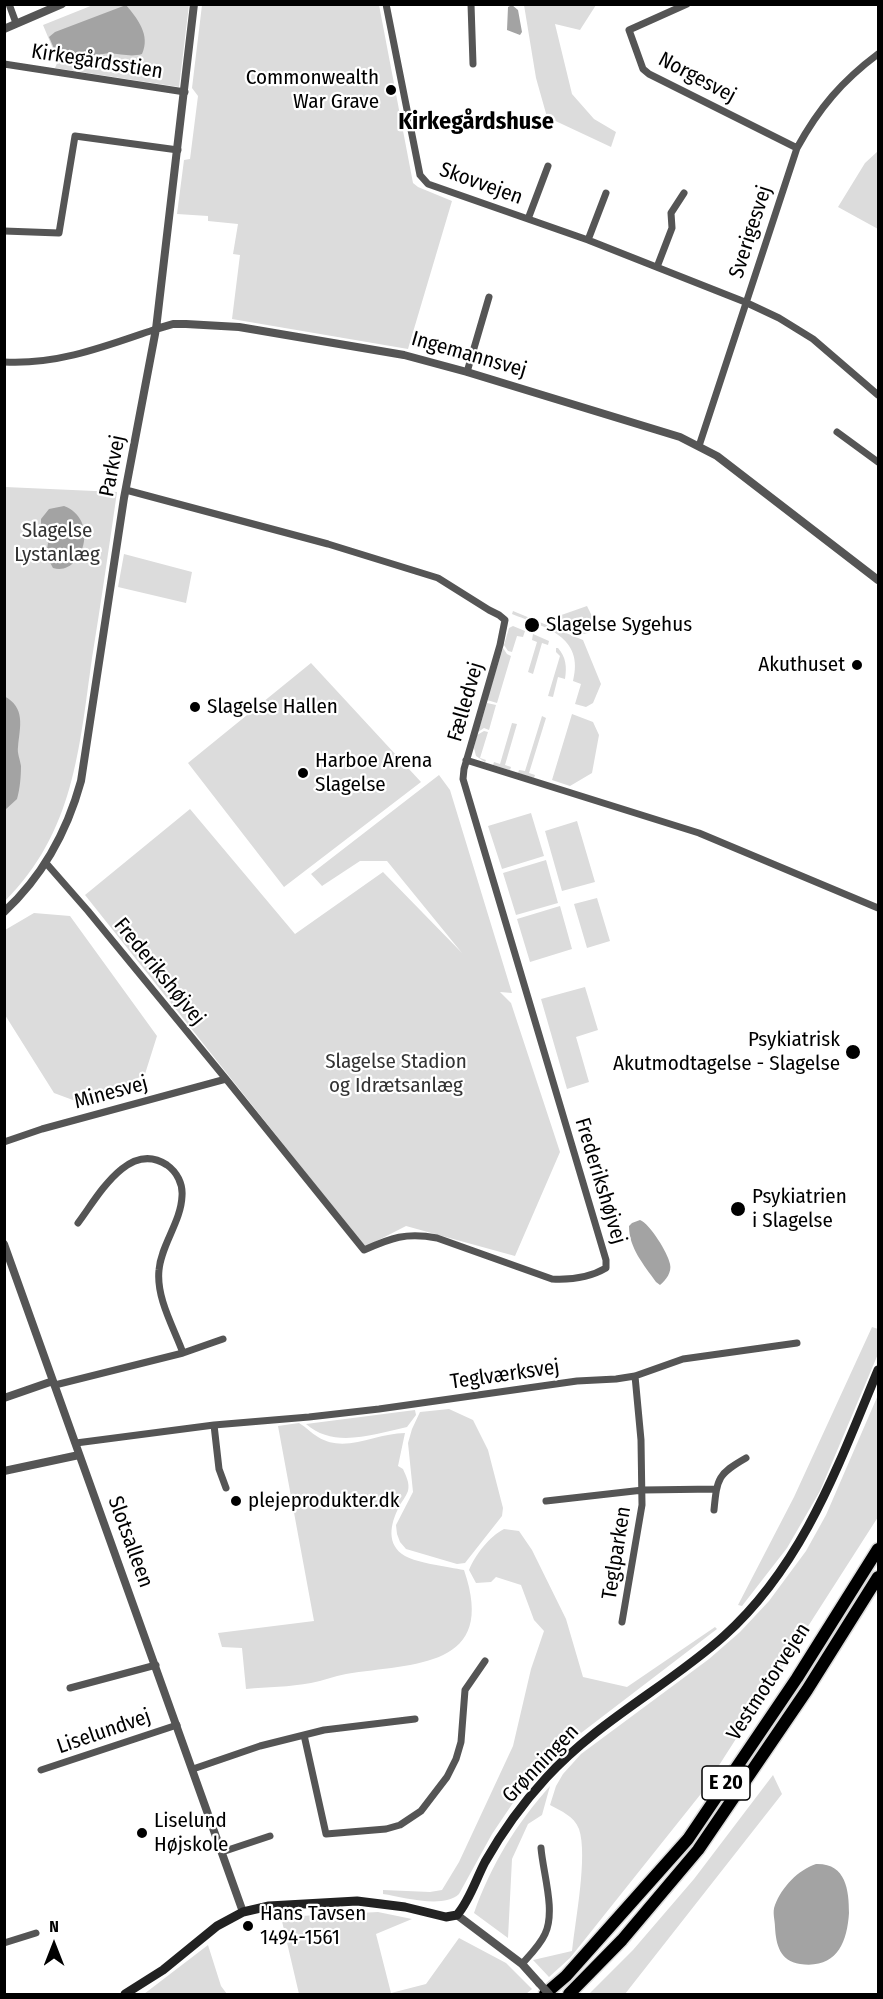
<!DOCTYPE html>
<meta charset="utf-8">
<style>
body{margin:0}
#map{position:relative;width:883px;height:1999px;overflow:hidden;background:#fff;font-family:"Fira Sans Condensed",sans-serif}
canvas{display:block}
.frame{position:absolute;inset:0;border:6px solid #000;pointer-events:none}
.north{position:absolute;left:24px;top:1915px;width:60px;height:60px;-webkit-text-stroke:4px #fff;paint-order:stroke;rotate:0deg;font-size:16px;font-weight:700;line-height:24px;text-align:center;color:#000}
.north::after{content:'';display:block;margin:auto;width:21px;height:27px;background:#000;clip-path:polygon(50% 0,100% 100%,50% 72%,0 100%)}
</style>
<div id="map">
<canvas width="883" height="1999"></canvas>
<div class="frame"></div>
<div class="north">N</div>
</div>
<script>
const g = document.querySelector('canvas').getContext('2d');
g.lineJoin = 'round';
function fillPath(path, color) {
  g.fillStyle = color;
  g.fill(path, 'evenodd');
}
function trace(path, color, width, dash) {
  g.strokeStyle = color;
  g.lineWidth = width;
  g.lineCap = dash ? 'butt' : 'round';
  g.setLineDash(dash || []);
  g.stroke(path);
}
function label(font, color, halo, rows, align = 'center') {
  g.font = font + ' "Fira Sans Condensed",sans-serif';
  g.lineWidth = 4.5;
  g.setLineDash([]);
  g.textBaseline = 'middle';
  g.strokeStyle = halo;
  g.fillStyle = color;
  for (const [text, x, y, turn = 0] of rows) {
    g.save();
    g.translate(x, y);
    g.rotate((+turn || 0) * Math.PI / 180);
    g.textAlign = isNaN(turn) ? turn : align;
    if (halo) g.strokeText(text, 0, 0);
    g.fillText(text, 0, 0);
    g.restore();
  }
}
const green = new Path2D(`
 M93,5h96l-10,82 -124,-19 3,-7 -15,-36z
 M202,5h177l34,178 5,4 34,14 -44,148 -176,-30 8,-64 -7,-1 5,-30 -30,-3v-5l-31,-2 7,-54 6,-1 8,-63 -6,-8z
 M524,5h72l-16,25 -25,-6 17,70 22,25 22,13 -5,15 -64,-30 -11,-39z
 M878,151v78l-40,-22 27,-44z
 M5,487l112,5c-8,55 -16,111 -25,166 -13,92 -18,174 -87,243z
 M124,554l68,18 -6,31 -68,-16z
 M587,606l6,12 -5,15 -5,1 -33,-15z
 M513,611l70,29 18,44 -8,19 -7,4 -11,-3 6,-20 -8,-3c12,-45 -29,-54 -61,-67z
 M513,626l12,5 -2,6 -6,-1 -5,16 -4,-1 -4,-6 5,-17z
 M533,634l16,7 -1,4 -6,-2 -9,31 -5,-2 9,-30 -5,-2z
 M503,648l4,6 4,2 -14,47 -10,-3z
 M556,648h2c8,9 9,19 7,31l-7,-2 -5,20 -5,-1 12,-40 -4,-4z
 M311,663l110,119 -137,105 -96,-124z
 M487,703l9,2 -7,25 -5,-2 -6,4z
 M572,714l21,8 6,13 -7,38 -22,13 -18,-6z
 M542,716l4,2 -17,55 6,2 -1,3 -16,-5 1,-3 6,1z
 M512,723l5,1 -12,41 6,2 -1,3 -17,-5 1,-3 6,2z
 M484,731l4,1 -8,26 6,2 -1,2 -9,-6 -2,-8 3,-13z
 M439,775l11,15 62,203 -12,-1 11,11 49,149 -45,104 -109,-30 -41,21 -280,-352 105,-86 105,125 88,-62 79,81 -75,-92h-27l-38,25 -11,-12z
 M531,813l13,43 -42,13 -14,-43z
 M577,821l18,61 -33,9 -17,-60z
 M546,860l12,43 -42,12 -13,-42z
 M597,898l13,43 -23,7 -13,-44z
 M560,906l12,43 -42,13 -13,-43z
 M34,913l36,3 87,120 -12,38 -56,32 -35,-13 -49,-78v-85z
 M585,987l13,43 -22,7 13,45 -22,7 -26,-90z
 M872,1327l6,2v25l-58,137 -33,57 -45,58 -4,-1 56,-108z
 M878,1395v122l-178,278 -130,163 -21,19 -16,-17 39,-9c3,-30 16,-95 7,-122 -5,-13 -18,-18 -29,-24l6,-19 7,-12 18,-20 128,-95 31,-27 29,-31 37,-50 20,-36z
 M449,1409l24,11 15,30 15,58 -1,8 -37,47 -8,1 -51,-15 -6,-7 -3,-8 -1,-9 17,-33 -5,-49 4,-14 8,-17z
 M415,1410l1,5 -9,12c-33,7 -73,22 -101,-3z
 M299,1423c7,4 12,10 19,14 27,17 58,-4 87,-4l-7,33 5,3c3,7 7,14 5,22 -2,6 -7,11 -9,16 -9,17 -13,38 6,49 13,7 43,11 59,14 34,99 -50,93 -118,104 -12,2 -23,7 -35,9 -21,4 -44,4 -65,6l-4,-41 -20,-1 -4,-14 96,-12 -36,-195z
 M504,1529l15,2 13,19 34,69 17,58 44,10 88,-60 2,2 -153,117 -41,42 -31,46 -33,60c-16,15 -56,3 -76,0v-4l47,2 12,-2 17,-28 54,-116 18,-77 13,-38 -10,-11 -13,-35 -25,-8 -5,5 -15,1 -7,-13c6,-15 21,-34 35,-41z
 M773,1775l9,19 -157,200h-36l44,-44 61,-71z
 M550,1786l-8,29 -14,9 -16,35 -4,79 -34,-25c17,-48 42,-89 76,-127z
 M378,1912l34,7 -36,15 15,59 35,-9 33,-46 47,25 26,26 -6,5h-227l-18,-77z
 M208,1945l13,41 6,8h-83z`);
const water = new Path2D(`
 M126,5c11,13 25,30 16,49 -13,4 -25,-2 -39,0 -16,2 -31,4 -47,-1l-7,-16 6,-5z
 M512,5l6,5 4,22 -2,3 -13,-5 1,-23z
 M64,506c37,14 18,71 -11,62l-7,-13 2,-12 -7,-15v-9l8,-10z
 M4,696c22,12 16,30 14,51 -1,6 2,12 3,19 0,10 -1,23 -4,33l-12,11z
 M640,1220c10,4 28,33 30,44 2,8 -4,16 -10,21l-4,-3c-12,-17 -27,-34 -27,-56l3,-3z
 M816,1864c30,-1 33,26 33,49 -2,31 -13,56 -49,51 -20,-3 -24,-19 -25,-37 0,-7 -3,-15 0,-22 7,-18 23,-35 41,-41z`);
const minor = new Path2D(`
 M9,4l7,19
 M386,4l34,171 8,9 160,56 157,62 34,16 34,21 65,56
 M471,4l2,60
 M687,4l-58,26 14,39 6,5 148,74
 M4,64l181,28
 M528,219l20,-53
 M4,231l55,2 16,-97 103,14
 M588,240l18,-47
 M657,267l15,-39 -1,-15 13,-20
 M4,362c54,3 102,-16 152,-33
 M467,372l22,-75
 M837,432l41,30
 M699,446l98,-298c22,-40 45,-67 81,-94
 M466,760l233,73 179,75
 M46,863l42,48 138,168 138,171c27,-12 42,-18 73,-12l115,41c19,1 37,-1 54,-11v-8l-143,-481 1,-10 36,-124 5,-25 -6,-5 -10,-5 -51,-32 -110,-34 -202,-54
 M4,1142l38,-13 184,-50
 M78,1223c19,-25 50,-84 89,-58 10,7 16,19 15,31 -1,26 -21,49 -23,74 -3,28 15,58 24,83
 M55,1385l128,-32 40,-14
 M214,1425l5,44 7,19
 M76,1443l138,-18 95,-8 70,-8 198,-28 39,-2 19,-3 48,-17 114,-16
 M546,1501l97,-11 73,-1
 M714,1510c3,-32 4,-36 32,-52
 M622,1622l20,-117 -1,-65 -6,-64
 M70,1688l86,-23
 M304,1735l22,99 60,-5 14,-4 21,-14 26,-34 9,-18 5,-17 4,-52 20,-29
 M193,1769l67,-23 64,-16 91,-11
 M41,1770l136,-45
 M222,1852l48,-16
 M4,1943l32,-10
 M522,1964c8,-9 18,-19 23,-30 11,-23 -2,-61 -4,-86`);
const tertiary = new Path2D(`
 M4,29l58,-25
 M156,329l17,-5h13l53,3 165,28 63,17 213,65 37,19 161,124
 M4,912c39,-36 63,-80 77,-131l43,-283 32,-169 38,-325
 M4,1244l239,668
 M4,1398l49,-17
 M4,1471l75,-16
 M457,1915l65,49 17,19`);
const secondary = new Path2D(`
 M125,1994l38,-24 54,-44 26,-14 26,-6 88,-5 48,6 41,10 11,-2c13,-15 19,-36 28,-53 17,-30 38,-59 61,-84 52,-57 122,-92 178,-142 79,-71 114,-170 154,-266`);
const motorway = new Path2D(`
 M545,1994l21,-18 122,-137 109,-161 81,-129
 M569,1994l53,-54 76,-90 109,-160 71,-113`);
const tertiaryBridge = new Path2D(`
 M539,1983l10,11`);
const markers = [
 [391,90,6,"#000"],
 [532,625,8,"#000"],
 [857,665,6,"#000"],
 [195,707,6,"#000"],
 [303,773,6,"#000"],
 [853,1052,8,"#000"],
 [738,1209,8,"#000"],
 [236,1501,6,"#000"],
 [142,1833,6,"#000"],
 [248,1926,6,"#000"]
];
const shields = [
 [726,1783,48]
];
const shieldNames = [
 ["E 20",726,1783]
];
const streetNames = [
 ["Kirkegårdsstien",97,62,9],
 ["Norgesvej",697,78,28],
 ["Skovvejen",481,184,20],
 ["Sverigesvej",751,232,-72],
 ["Ingemannsvej",469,355,16],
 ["Parkvej",113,466,-79],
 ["Fælledvej",466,702,-74],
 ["Frederikshøjvej",159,972,51],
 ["Minesvej",111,1093,-15],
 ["Frederikshøjvej",600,1181,73],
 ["Teglværksvej",505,1375,-8],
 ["Slotsalleen",130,1542,70],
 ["Teglparken",617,1553,-81],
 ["Vestmotorvejen",769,1682,-57],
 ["Liselundvej",104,1732,-19],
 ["Grønningen",541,1764,-46]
];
const poiNames = [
 ["Commonwealth",379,78,"right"],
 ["War Grave",379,102,"right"],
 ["Slagelse Sygehus",546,625],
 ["Akuthuset",845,665,"right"],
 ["Slagelse Hallen",207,707],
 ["Harboe Arena",315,761],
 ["Slagelse",315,785],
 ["Psykiatrisk",840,1040,"right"],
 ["Akutmodtagelse - Slagelse",840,1064,"right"],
 ["Psykiatrien",752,1197],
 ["i Slagelse",752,1221],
 ["plejeprodukter.dk",248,1501],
 ["Liselund",154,1821],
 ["Højskole",154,1845],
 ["Hans Tavsen",260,1914],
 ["1494-1561",260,1938]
];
const parkNames = [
 ["Slagelse",57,531],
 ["Lystanlæg",57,555],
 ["Slagelse Stadion",396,1062],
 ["og Idrætsanlæg",396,1086]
];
const quarterNames = [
 ["Kirkegårdshuse",476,122]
];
fillPath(green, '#dcdcdc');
fillPath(water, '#a3a3a3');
trace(motorway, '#dbdbdb', 15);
trace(minor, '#555', 7);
trace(tertiary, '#555', 8);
trace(secondary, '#222', 9);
trace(motorway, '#000', 12);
trace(tertiaryBridge, '#555', 8);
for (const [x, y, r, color] of markers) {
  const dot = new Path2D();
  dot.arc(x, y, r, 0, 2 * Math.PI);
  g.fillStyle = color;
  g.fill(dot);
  trace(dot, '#fff', 2);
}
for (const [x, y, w] of shields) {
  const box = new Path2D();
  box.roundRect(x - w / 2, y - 17, w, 34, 4.5);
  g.fillStyle = '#fff';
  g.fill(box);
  trace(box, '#000', 1.5);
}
label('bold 20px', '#000', null, shieldNames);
label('21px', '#000', '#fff', streetNames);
label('21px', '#000', '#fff', poiNames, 'left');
label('21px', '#333', '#fff', parkNames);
label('bold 24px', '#000', '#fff', quarterNames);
</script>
